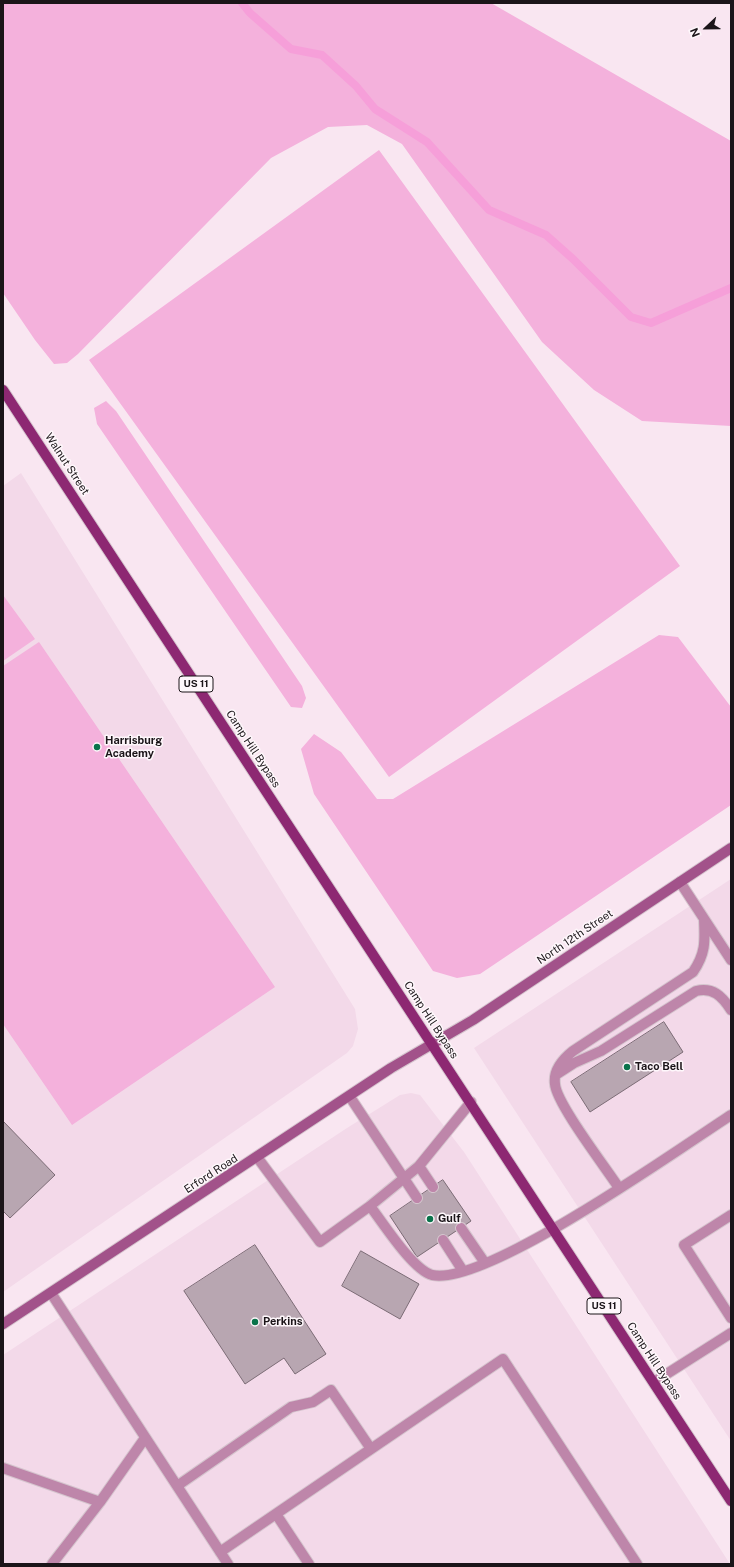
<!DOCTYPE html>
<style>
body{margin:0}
#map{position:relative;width:734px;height:1567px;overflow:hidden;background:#f9e6f1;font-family:"Public Sans",sans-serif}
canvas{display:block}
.frame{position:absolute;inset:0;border:4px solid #1b1519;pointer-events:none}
.north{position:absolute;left:686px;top:8px;width:40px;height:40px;-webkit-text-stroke:3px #fef7fb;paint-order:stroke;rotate:248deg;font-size:11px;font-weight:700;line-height:16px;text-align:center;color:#1b1519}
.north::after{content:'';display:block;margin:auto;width:14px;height:18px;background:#1b1519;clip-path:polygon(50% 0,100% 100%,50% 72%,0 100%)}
</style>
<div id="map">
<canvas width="734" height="1567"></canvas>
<div class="frame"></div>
<div class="north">N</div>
</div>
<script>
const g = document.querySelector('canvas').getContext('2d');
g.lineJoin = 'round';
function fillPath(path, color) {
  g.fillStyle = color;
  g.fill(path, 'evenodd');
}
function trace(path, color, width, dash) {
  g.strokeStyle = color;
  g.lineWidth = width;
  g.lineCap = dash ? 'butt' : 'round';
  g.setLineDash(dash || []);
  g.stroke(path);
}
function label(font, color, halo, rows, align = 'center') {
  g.font = font + ' "Public Sans",sans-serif';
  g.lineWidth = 3;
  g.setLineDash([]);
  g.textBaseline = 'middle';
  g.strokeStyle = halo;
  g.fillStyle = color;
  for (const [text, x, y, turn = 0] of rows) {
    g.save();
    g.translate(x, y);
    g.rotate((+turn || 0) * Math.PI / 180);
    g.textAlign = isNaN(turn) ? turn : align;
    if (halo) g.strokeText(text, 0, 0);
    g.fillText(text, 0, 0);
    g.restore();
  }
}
const built = new Path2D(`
 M21,473l334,536 3,20 -5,17 -6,7 -344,239v-806z
 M731,879v562l-257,-393z
 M411,1093l9,2 44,57 266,412h-727v-209l344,-227 53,-33z`);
const green = new Path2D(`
 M3,3h488l240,138v285l-89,-5 -48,-31 -52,-48 -140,-198 -35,-19 -39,2 -57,31 -193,196 -11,9 -13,1 -19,-24 -32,-47z
 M379,150l301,416 -291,211 -300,-417z
 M106,401l10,10 186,275 4,12 -4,10 -11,-1 -194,-283 -3,-16z
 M3,595l32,44 -32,22z
 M659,635l19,2 53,70v98l-251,169 -23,4 -24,-7 -119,-177 -13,-45 13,-15 27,18 36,47h16z
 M39,642l236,345 -203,138 -69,-101v-358z`);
const stream = new Path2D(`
 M242,3l8,10 41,36 31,6 34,31 19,23 52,33 62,68 57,25 27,24 58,58 20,6 80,-35`);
const building = new Path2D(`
 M664,1022l19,30 -93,60 -19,-30z
 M3,1121l52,54 -45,43 -7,-7z
 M443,1180l28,41 -54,36 -27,-41z
 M255,1245l71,109 -31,20 -11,-16 -39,26 -61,-93z
 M361,1251l58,33 -19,35 -58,-33z`);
const lane = new Path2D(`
 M680,882l51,78
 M557,1074l17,-11 27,-12 95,-60c17,-4 26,5 35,19
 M350,1097l67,101
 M257,1157l63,85 50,-36 49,-40 52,-64
 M419,1166l14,21
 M619,1188c-13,-20 -63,-85 -64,-104 -2,-14 8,-25 18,-33l120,-79c13,-19 12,-31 11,-53
 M370,1206c13,17 43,64 62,69 53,12 248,-127 299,-160
 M731,1215l-47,30 47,73
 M461,1228l24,35
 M443,1240l20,31
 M51,1293l177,271
 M654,1382l77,-49
 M371,1449l132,-90 134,205
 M3,1468l97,34
 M177,1486l114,-79 22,-5 18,-12 40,59 -151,103
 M276,1514l33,50
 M52,1564l48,-62 45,-64`);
const secondary = new Path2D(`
 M3,1324l388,-256 82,-48 258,-172`);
const primary = new Path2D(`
 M3,390l728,1111`);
const markers = [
 [97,747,4,"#0a734b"],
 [627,1067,4,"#0a734b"],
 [430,1219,4,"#0a734b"],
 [255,1322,4,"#0a734b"]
];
const shields = [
 [196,684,34],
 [604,1306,34]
];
const shieldNames = [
 ["US 11",196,684],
 ["US 11",604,1306]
];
const streetNames = [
 ["Walnut Street",67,464,57],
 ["Camp Hill Bypass",253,749,57],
 ["North 12th Street",575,937,-34],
 ["Camp Hill Bypass",431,1020,57],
 ["Erford Road",211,1174,-33],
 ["Camp Hill Bypass",654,1361,57]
];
const poiNames = [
 ["Harrisburg",105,741],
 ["Academy",105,754],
 ["Taco Bell",635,1067],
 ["Gulf",438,1219],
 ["Perkins",263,1322]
];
fillPath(built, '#f3d9e9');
fillPath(green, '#f4b1dc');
trace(stream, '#f69fd9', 8);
fillPath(building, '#b8a6b1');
trace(building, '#7c6c76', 1);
trace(lane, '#d5c5ce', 12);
trace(secondary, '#d5c5ce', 12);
trace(primary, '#d5c5ce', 12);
trace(lane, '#be86aa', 10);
trace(secondary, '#a2528a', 10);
trace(primary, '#8d2872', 10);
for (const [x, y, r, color] of markers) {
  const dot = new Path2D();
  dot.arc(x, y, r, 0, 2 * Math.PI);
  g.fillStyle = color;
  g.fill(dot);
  trace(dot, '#fef7fb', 1.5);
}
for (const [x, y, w] of shields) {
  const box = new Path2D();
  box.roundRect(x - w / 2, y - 8, w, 16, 3);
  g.fillStyle = '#fef7fb';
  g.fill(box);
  trace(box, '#1b1519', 1);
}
label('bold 10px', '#1b1519', null, shieldNames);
label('11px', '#1b1519', '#fef7fb', streetNames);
label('bold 11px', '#1b1519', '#fef7fb', poiNames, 'left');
</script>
